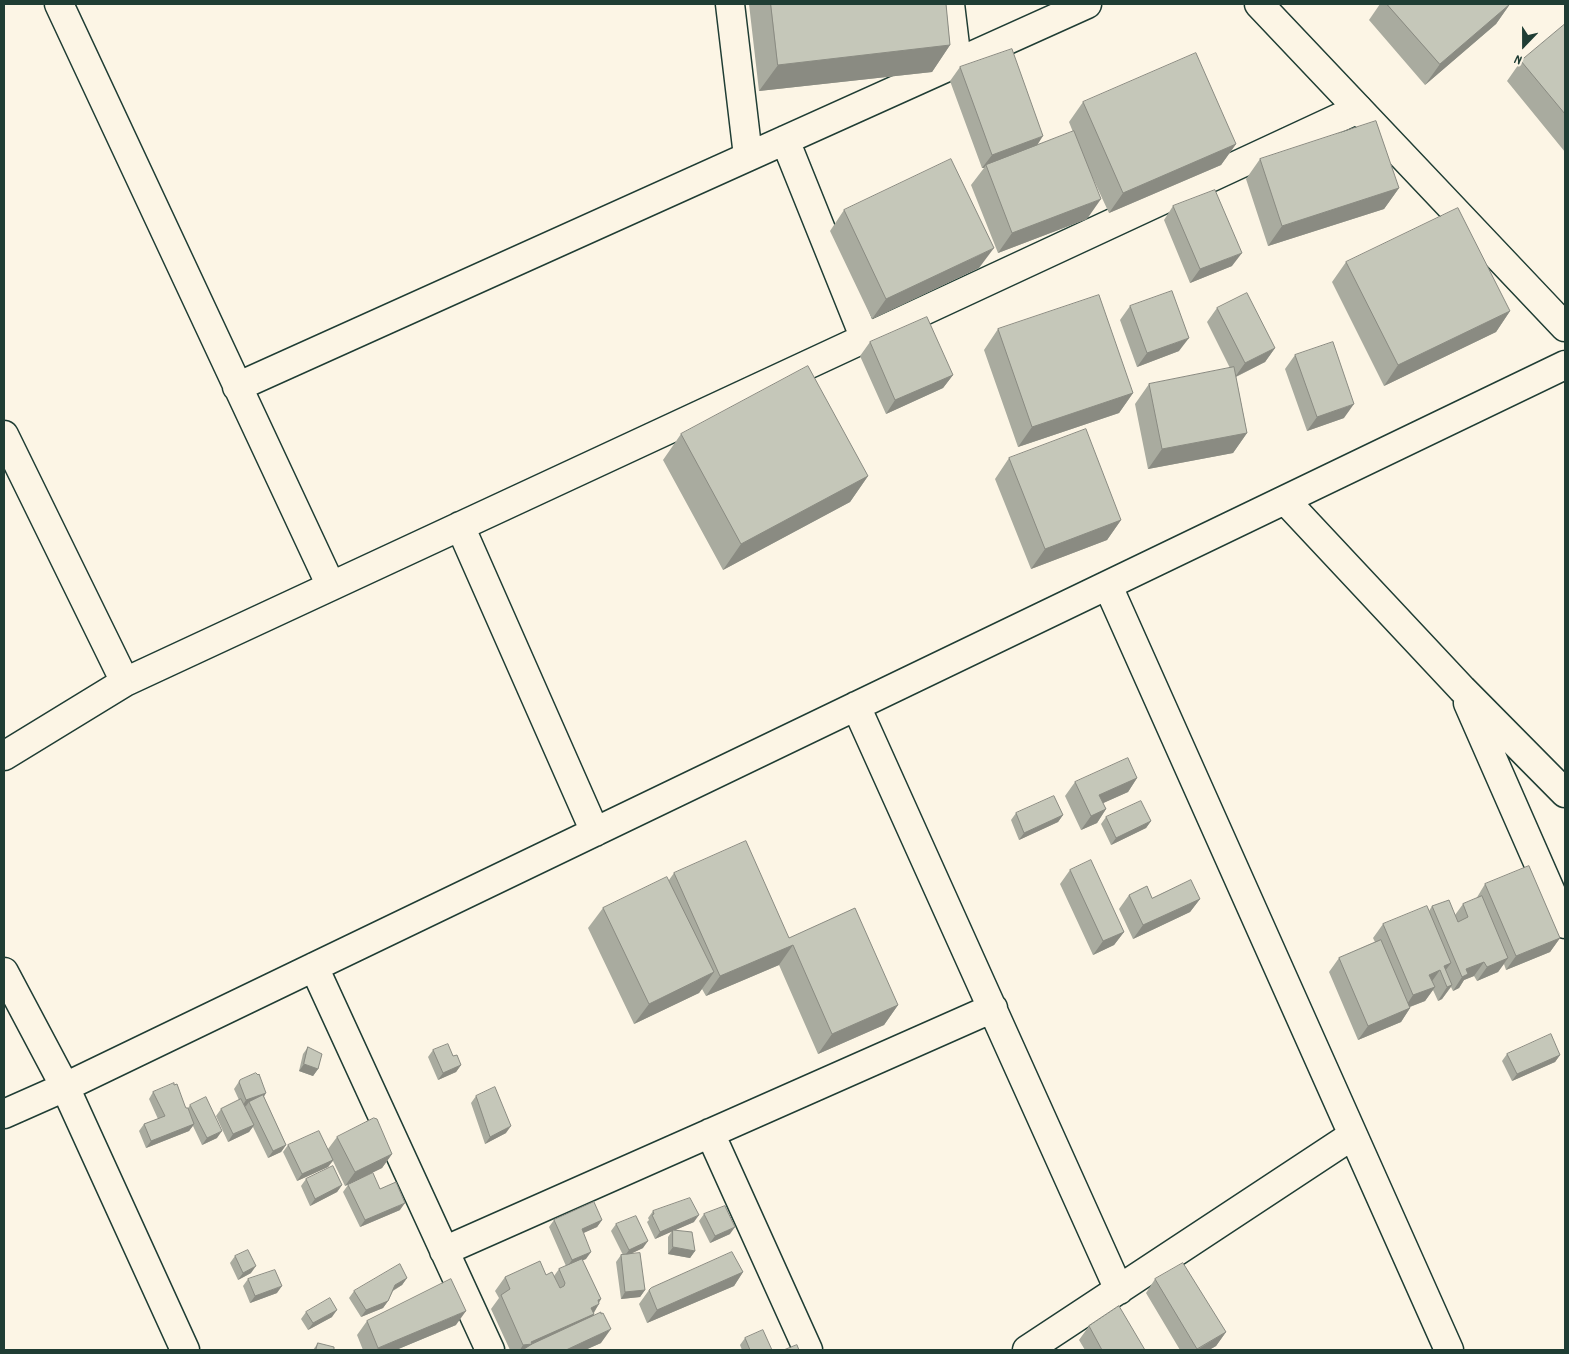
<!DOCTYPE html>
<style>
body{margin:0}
#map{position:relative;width:1569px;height:1354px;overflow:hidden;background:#fcf5e5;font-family:Dekko,sans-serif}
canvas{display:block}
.frame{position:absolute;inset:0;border:5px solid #1f3d34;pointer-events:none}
.north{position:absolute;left:1499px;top:20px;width:50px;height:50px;-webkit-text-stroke:4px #fcf5e5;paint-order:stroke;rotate:202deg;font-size:14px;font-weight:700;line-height:20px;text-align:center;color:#1f3d34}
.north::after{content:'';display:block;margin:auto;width:18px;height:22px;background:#1f3d34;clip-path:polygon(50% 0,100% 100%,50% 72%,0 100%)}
</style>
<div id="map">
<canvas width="1569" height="1354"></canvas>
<div class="frame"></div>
<div class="north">N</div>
</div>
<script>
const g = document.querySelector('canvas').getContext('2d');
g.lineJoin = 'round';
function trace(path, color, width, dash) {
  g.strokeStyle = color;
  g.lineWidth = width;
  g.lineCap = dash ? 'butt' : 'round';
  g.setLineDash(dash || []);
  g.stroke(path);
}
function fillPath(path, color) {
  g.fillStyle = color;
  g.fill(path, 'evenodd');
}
const street = new Path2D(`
 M59,4l272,582
 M730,4l18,152
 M950,4l7,58
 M785,140l80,199
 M237,387l850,-383
 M4,435l121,247
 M1285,500l177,189 103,104
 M460,526l135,306
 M1108,586l341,764
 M1468,703l97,221
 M856,706l263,584
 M4,756l121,-74 1233,-573
 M314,967l176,383
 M4,972l61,115 120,263
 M4,1114l61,-27 249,-120 1251,-602
 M710,1133l98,217
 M444,1251l549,-243
 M1027,1350l326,-215`);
const secondary = new Path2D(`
 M1259,4l306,323`);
const wall = new Path2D(`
 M749,4h197l4,41 -18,27 -173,19z
 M1380,4h130l-14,20 -71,61 -56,-65z
 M1565,24v128l-58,-71 14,-20z
 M960,67l77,78 36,-13 -4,-10 14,-20 153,42 -15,21 -112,48 -19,-41 -3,47 -89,34 -27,-68 13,-17h-2l-32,-87z
 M1260,159l139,29 -15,21 -116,37 -22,-67z
 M1173,206l59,60 -42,17 -26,-63z
 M844,210l135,58 -107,51 -42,-88z
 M1346,262l164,49 -14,21 -112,54 -52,-104z
 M1130,306l49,45 -42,16 -17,-47z
 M1217,308l58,40 -10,14 -29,15 11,56 -14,20 -85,16 -13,-65 14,-20 81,-16 -23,-46z
 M998,329l135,64 -14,20 -101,34 -34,-97z
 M870,342l83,33 -10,13 -57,26 -26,-58z
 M1295,355l49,63 -37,13 -22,-62z
 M681,434l187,42 -18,26 -127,68 -60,-110z
 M1009,458l112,62 -14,20 -76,29 -36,-90z
 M1137,778l-9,14 -25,11 3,6 -9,14 -16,7 -16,-34 10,-14z
 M1016,813l47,2 -5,7 -39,18 -8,-20z
 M1106,817l45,4 -5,7 -35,17 -10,-21z
 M1070,870l54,62 -10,13 -21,10 -33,-71z
 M674,873l115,65 109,67 -14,20 -66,29 -39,-89 -73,31 -4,-7 -3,4 -65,31 -46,-96 15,-20 66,-28z
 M1485,884l75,54 -10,14 -44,18 -2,-6 -6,8 -21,9 -3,-5 -10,4 -5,8 -6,3 -2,-4 -9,12 -4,2 -5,-11 -8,11 -15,6v1l-9,14 -43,18 -29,-68 10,-14 36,-16 -2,-4 10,-14 46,-13 3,-5 23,9 8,-11 13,-5z
 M1129,895l23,3 48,1 -10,13 -57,27 -14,-30z
 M308,1047l10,22 -5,7 -14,-5 4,-17z
 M433,1050l20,6 8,9 -5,7 -18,8 -10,-23z
 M1507,1054l53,1 -5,7 -43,19 -10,-20z
 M240,1080l24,17 22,48 -5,7 -13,6 -15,-31 -4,5 -21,10 -12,-26 5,-7 18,-9 -5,-11z
 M174,1085l12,23h2l2,-3 27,33 -15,7 -9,-19 -4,5 -43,17 -7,-17 5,-7 14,-5 -9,-20 4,-7z
 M476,1096l30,37 -21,11 -14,-41z
 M337,1137l55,17 -10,14 -37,18 -12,-25 -5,6 -31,14 -14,-29 5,-7 40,4z
 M306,1179l36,6 -5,7 -27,14 -9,-20z
 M348,1185l32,4 20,21 -40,17 -17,-35z
 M653,1211l41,11 -19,8 20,21 -5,7 -22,-4v-17l4,-6 -17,8 -8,-17 2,-2 -1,-2z
 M704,1214l26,20 -20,9 -11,-22z
 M554,1220h48l-5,7 -14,6 3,26 -4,1 19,39 -7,14v1l-1,2 8,27 -16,7h-75l-19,-41 8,-11 -4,-7 10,-14 41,-2 8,1 5,-7 7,-3 -17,-39z
 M616,1224l27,24 -13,6 15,36 -5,7 -19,2 -5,-37 5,-7h2l-12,-24z
 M235,1256l16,17 -13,7 -8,-17z
 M743,1272l-9,14 -87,37 -8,-19 10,-14z
 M407,1278l-5,7 -9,6 -5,10 -5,7 -22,9 -12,-19 5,-7z
 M248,1279l29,14 -27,10 -7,-17z
 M1155,1279l71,53 -10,14 -7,4h-29l-34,-57z
 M306,1312l26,5 -24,13 -7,-11z
 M367,1321l89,4 -60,25h-33l-6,-15z
 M1089,1326l56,24h-60l-6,-10z
 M745,1338l27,12h-30l-2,-5z
 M318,1343l16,7h-21z`);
const shadedWall = new Path2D(`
 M1510,4l-14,20 -71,61 15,-21z
 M950,45l-18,27 -173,19 19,-26z
 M1043,136l-9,14 -48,15 -2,3h-2l10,-13z
 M1236,144l-15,21 -112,48 14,-20z
 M1399,188l-15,21 -116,37 14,-20z
 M1101,199l-14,20 -89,34 14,-20z
 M994,248l-15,20 -107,51 14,-20z
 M1242,253l-10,13 -42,17 10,-14z
 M1510,311l-14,21 -112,54 14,-21z
 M1189,338l-10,13 -42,16 10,-14z
 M1275,348l-10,14 -30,15 10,-14z
 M953,375l-10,13 -57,26 9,-14z
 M1133,393l-14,20 -101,34 14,-20z
 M1354,404l-10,14 -37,13 10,-14z
 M1247,433l-14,20 -85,16 14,-20z
 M868,476l-18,26 -127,68 18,-26z
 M1121,520l-14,20 -76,29 14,-20z
 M1137,778l-9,14 -38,17 9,-14z
 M1106,809l-9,14 -16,7 10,-14z
 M1063,815l-5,7 -39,18 5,-7z
 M1151,821l-5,7 -35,17 5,-7z
 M1200,899l-10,13 -57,27 10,-14z
 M1124,932l-10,13 -21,10 10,-14z
 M1560,938l-10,14 -44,18 10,-14z
 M793,945l-14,20 -73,31 14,-20z
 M1508,958l-10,14 -21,9 10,-14z
 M1484,962l-10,14 -10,4 -5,8 -6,3 9,-14 4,-8z
 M1451,963l-9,12 2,-9z
 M1440,970l-10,14 -1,-9z
 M714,972l-15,21 -65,31 15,-20z
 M1452,985l-10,14 -4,2 9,-14z
 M1435,987l-10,14 -21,8 9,-14z
 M898,1005l-14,20 -66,29 14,-20z
 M1410,1008l-9,14 -43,18 10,-14z
 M1560,1055l-5,7 -43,19 5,-7z
 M304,1064l14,5 -5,7 -14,-5z
 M461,1065l-5,7 -18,8 5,-7z
 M266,1093l-4,7 -13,2 -3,4 -5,2 5,-8z
 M194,1124l-5,7 -43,17 5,-7z
 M254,1125l-5,7 -21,10 5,-8z
 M511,1126l-5,7 -21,11 5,-7z
 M222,1131l-5,7 -15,7 5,-7z
 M286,1145l-5,7 -13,6 5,-7z
 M392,1154l-10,14 -37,18 10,-14z
 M333,1160l-5,7 -31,14 5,-7z
 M342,1185l-5,7 -27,14 5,-7z
 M405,1203l-5,7 -40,17 5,-7z
 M699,1215l-5,7 -39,17 5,-7z
 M602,1220l-5,7 -20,9 5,-7z
 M735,1227l-5,7 -20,9 5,-7z
 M648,1241l-5,7 -19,9 5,-7z
 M673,1247l22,4 -5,7 -22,-4z
 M591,1252l-5,7 -19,8 5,-7z
 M256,1266l-5,7 -13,7 5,-7z
 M743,1272l-9,14 -87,37 10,-13z
 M407,1278l-5,7 -12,7 5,-7z
 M282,1286l-5,7 -27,10 5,-7z
 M645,1290l-5,7 -19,2 4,-7z
 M601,1299l-5,7 3,-2 -7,11 2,-1 -9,14 -61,21 -1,1h-3l3,-5 8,-3z
 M388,1301l-5,7 -22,9 5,-7z
 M337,1310l-5,7 -24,13 5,-7z
 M466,1311l-10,14 -60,25h-20l2,-2z
 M611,1329l-10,14 -16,7h-19z
 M1226,1332l-10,14 -7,4h-12z`);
const building = new Path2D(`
 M771,4h175l4,41 -172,20z
 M1387,4h123l-70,60z
 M1565,24v90l-44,-53z
 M1012,49l31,87 -51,19 -32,-88z
 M1196,53l40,91 -113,49 -40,-91z
 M1376,121l23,67 -117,38 -22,-67z
 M1074,131l27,68 -89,34 -26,-68z
 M951,159l43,89 -108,51 -42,-89z
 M1215,190l27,63 -42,16 -27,-63z
 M1458,208l52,103 -112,54 -52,-103z
 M1172,291l17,47 -42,15 -17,-47z
 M1247,293l28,55 -30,15 -28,-55z
 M1099,295l34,98 -101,34 -34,-98z
 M927,317l26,58 -58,25 -25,-58z
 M1333,342l21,62 -37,13 -22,-62z
 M808,366l60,110 -127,68 -60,-110z
 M1234,367l13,66 -85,16 -13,-65z
 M1086,429l35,91 -76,29 -36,-91z
 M1128,758l9,20 -38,17 7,14 -15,7 -16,-34z
 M1054,796l9,19 -39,18 -8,-20z
 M1141,801l10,20 -35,17 -10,-21z
 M746,841l43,97 66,-30 43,97 -66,29 -39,-89 -73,31 -46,-103z
 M1091,860l33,72 -21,9 -33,-71z
 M1529,866l31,72 -44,18 -31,-72z
 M667,877l47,95 -65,32 -46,-96z
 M1191,880l9,19 -57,26 -14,-30 18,-9 5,12z
 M1482,896l26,62 -21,9 -3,-5 -18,7 2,5 -6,3 -30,-71 17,-6 9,22 10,-5 -5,-13z
 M1427,906l24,57 -7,3 8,19 -5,2 -7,-17 -11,5 6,12 -22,8 -30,-71z
 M1381,940l29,68 -42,18 -29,-68z
 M1551,1034l9,21 -43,19 -10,-20z
 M448,1044l5,12 4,-1 4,10 -18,8 -10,-23z
 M308,1047l14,7 -4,15 -14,-5z
 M256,1073l2,2 1,-1 7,19 -20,7 -7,-18 1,-2z
 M174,1083v2l3,-1 8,22 1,2h2l6,16 -43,17 -7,-17 21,-8 -12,-24z
 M495,1087l16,39 -21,11 -14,-41z
 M263,1095l23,50 -13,6 -24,-49z
 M206,1097l16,34 -15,7 -17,-33z
 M241,1099l13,26 -21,9 -12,-25z
 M374,1118l3,1 15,35 -37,18 -18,-35z
 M319,1131l14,29 -31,14 -14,-29z
 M333,1166l9,19 -27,14 -9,-20z
 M373,1173l7,16 16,-7 9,21 -40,17 -17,-35z
 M690,1198l9,17 -39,17 -8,-17 2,-1 -1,-3z
 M594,1202l8,18 -20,9 9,23 -19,8 -18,-40z
 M725,1206l10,21 -20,9 -11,-22z
 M636,1216l12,25 -19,9 -13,-26z
 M673,1230l19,2 3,19 -22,-4z
 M248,1250l8,16 -13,7 -8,-17z
 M732,1252l11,20 -86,38 -8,-20 2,-2z
 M640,1253l5,37 -20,2 -4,-37z
 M582,1259l19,40 -3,1 1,4 -8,4 3,6 -63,28 1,2 69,-32v2l2,-1 8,16 -45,21h-42v-1l8,-5 -9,1 -22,-50 9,-6 -5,-12 35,-16 6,14 6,-3 8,16 4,-2 1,-3 -6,-14z
 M1183,1263l43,69 -29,17 -42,-70z
 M400,1264l7,14 -12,7 -7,16 -22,9 -12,-19z
 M275,1270l7,16 -27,10 -7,-17z
 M451,1279l15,32 -88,37 -11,-27z
 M330,1298l7,12 -24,13 -7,-11z
 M1119,1306l26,44h-43l-13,-24z
 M763,1330l9,20h-22l-5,-12z
 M318,1343l16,4v3h-18z
 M797,1345l2,5h-15z`);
trace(street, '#1f3d34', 31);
trace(secondary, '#1f3d34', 31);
trace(street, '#fcf5e5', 28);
trace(secondary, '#fcf5e5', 28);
fillPath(wall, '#a9ab9f');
fillPath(shadedWall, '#8a8b82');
fillPath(building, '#c5c7b9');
trace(building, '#8a8b82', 1);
</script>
